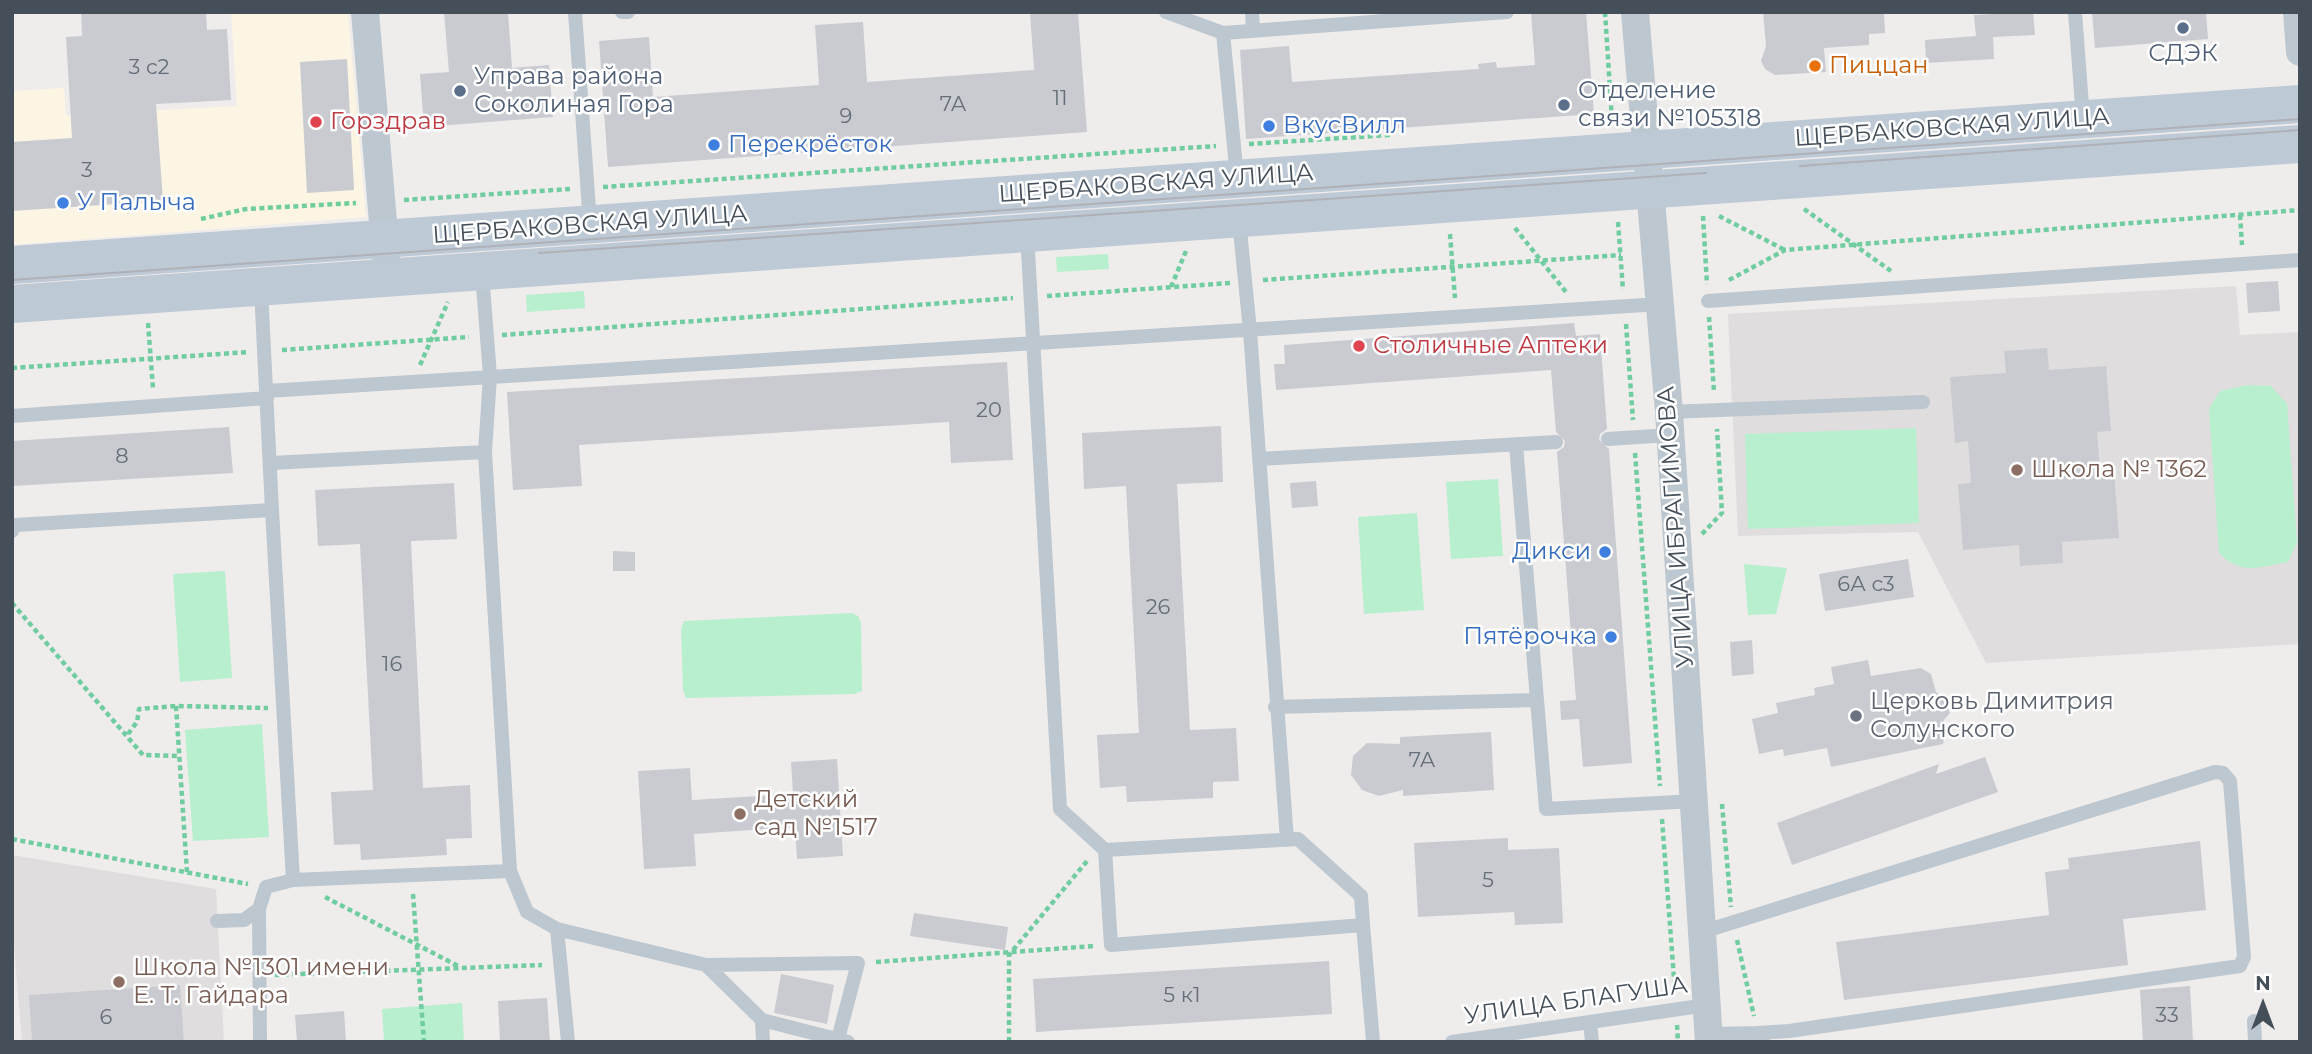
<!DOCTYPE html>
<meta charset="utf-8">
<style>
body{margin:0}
#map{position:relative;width:2312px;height:1054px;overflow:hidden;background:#efecec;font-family:Montserrat,sans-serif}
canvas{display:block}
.frame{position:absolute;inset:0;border:14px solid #444f5a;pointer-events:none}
.north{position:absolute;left:2228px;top:970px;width:70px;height:70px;-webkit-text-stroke:5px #fff;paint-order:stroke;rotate:0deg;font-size:19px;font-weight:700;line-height:28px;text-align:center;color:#444f5a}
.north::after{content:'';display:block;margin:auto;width:24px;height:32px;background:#444f5a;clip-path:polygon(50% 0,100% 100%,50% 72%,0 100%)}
</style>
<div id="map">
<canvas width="2312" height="1054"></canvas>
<div class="frame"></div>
<div class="north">N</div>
</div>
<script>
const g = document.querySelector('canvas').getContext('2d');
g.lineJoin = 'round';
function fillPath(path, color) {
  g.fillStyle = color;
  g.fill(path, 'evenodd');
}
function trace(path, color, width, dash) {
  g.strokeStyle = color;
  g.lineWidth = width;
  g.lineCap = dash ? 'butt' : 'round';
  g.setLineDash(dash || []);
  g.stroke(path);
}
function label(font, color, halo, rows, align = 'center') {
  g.font = font + ' Montserrat,sans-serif';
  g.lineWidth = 5;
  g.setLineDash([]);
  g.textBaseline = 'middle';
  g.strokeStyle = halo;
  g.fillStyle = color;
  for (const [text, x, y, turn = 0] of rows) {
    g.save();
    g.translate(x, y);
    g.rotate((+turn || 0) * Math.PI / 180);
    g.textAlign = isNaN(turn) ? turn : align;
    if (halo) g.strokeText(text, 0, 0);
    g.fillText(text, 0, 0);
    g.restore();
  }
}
const commercial = new Path2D(`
 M231,12h117l18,205 -354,28v-154l52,-3 2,27 171,-9z`);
const education = new Path2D(`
 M2236,286l4,49 60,-3v312l-314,19 -68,-131 -180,4 -10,-222z
 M12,855l204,34 8,153h-202l-10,-120z`);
const green = new Path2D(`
 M1108,254l1,15 -52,3 -1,-15z
 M584,291l1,17 -58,4 -1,-17z
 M2247,385l24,1 16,18 10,138 -9,20c-30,5 -46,14 -69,-9l-10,-144 11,-18z
 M1916,428l3,95 -171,6 -3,-95z
 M1498,479l5,77 -52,3 -5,-77z
 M1417,513l7,97 -60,4 -6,-97z
 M1744,564l43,4 -11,46 -28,1z
 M225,571l7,107 -52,4 -7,-108z
 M852,613l6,3 3,7 1,68 -8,3 -168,4 -3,-8 -2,-61 3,-8z
 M262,724l7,113 -76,4 -8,-111z
 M462,1003l2,39h-80l-2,-33z`);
const building = new Path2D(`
 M81,12h125l1,18 20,-1 4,71 -75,4 7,97 -151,10v-69l60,-4 -6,-101 16,-1z
 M444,12h64l4,56 37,-3 4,52 -129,10 -4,-53 29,-2z
 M1030,12h48l9,120 -479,35 -9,-126 50,-4 4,60 166,-12 -4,-60 48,-3 4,60 167,-12z
 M1531,12h55l8,102 -348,25 -6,-89 49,-4 3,36 187,-13 -1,-5 18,-2 1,6 38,-3z
 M1763,12h121l1,21 -16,1v11l-45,3 2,24 -51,3 -10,-6 -4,-8 5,-15z
 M2033,12l2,23 -42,2 1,22 -68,4 -1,-23 51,-4 -2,-21z
 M2092,12h114l2,27 -113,9z
 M347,59l7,131 -47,3 -7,-131z
 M2278,281l2,30 -32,2 -2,-30z
 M1574,323l2,13 24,-2 7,95 -7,5 -1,6 10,9 23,314 -49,4 -4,-48 -18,1 -1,-19 16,-1 -19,-248 7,-5 1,-6 -9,-9 -5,-62 -275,20 -2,-26h11l-1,-19z
 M2047,348l2,22 57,-4 5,65 -14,1 3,41 14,-1 5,66 -57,4 1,21 -43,3 -1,-21 -56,5 -5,-66 13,-1 -3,-42 -13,2 -5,-66 56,-4 -2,-22z
 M1007,362l6,98 -62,3 -2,-41 -370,23 3,41 -69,4 -6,-98z
 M1221,426l2,56 -46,2 13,246 46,-2 3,53 -26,1v16l-86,4 -1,-16 -26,2 -3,-53 42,-2 -13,-247 -42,3 -2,-56z
 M229,427l4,46 -221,13v-45z
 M1316,481l2,25 -26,2 -2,-25z
 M454,483l3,56 -46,2 12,247 47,-3 2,53 -26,1 1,16 -86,5 -1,-16 -26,1 -3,-53 42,-2 -13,-246 -42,2 -3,-56z
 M613,551l22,1v19h-22z
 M1908,559l6,38 -89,14 -6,-37z
 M1752,640l2,34 -22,2 -2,-34z
 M1868,660l3,16 50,-8 10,6 5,18 10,8 4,13 -6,7 2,10 -3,14 -112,23 -4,-19 -43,8 -1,-7 -24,5 -7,-35 26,-6 -2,-10 39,-8 -1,-7 20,-4 -3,-17z
 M1491,732l3,58 -91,6v-6l-24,6 -17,-6 -11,-15 2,-19 14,-13 33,1v-7z
 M1985,757l13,35 -206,73 -15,-42 162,-59 -3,10z
 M837,759l6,97 -46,3 -2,-32 -101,7 2,32 -52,3 -6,-98 52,-3 2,32 101,-6 -2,-32z
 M1508,838v12l51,-2 4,75 -48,2 -1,-13 -96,5 -4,-74z
 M2200,841l6,69 -83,9 5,46 -284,35 -8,-58 213,-27 -4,-43 24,-3 -1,-11z
 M914,913l94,14 -3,23 -95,-14z
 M1329,961l3,53 -296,18 -3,-53z
 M781,974l53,11 -7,39 -53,-11z
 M180,985l4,57h-152l-3,-47z
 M2190,986l3,56h-50l-3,-52z
 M547,998l3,44h-50l-2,-41z
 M344,1011l2,31h-49l-2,-27z`);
const path = new Path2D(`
 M1605,12l7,108h-3
 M1249,144l141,-9
 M603,187l613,-41
 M404,200l166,-11
 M1804,209l87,62
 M2240,215l2,30
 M1703,216l4,68
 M1719,216l66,34
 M201,219l45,-10 110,-6
 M1618,222l5,68
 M1515,228l51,64
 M1450,234l5,64
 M1263,280l358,-25
 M1729,280l56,-30 515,-40
 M1171,287l15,-36
 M1047,296l183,-13
 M1709,317l5,75
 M148,323l5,65
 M1626,324l7,96
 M502,335l511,-37
 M282,350l187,-13
 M420,365l28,-63
 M12,368l237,-16
 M1635,453l25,333
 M1702,534l20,-21 -5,-84
 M12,603l131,152 34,1
 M176,706l11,166
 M128,734l9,-12 2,-13 37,-3 92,2
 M1722,804l9,103
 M1662,819l13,173
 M12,839l236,45
 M413,894l11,148
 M325,897l135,70
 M1737,940l17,76
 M876,962l218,-16
 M275,975l267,-10
 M1677,1025l1,17
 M1009,1042v-87l78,-94`);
const service = new Path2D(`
 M575,12l15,212
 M622,12h6
 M1166,12l57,21
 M1252,12l1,19
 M2075,12l8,107
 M1237,177l-14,-144 284,-21
 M1239,220l11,111 37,509
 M1027,234l33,575 45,41 193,-11 63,57 2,29
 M482,273l8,103 -5,76 25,419
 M1708,301l592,-41
 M267,391l1394,-87
 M1669,412l254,-10
 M12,416l255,-18
 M1608,439l62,-4
 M1516,445l30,364 149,-8
 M1259,459l297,-17
 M271,463l214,-11
 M272,510l21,370
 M12,531l3,-6 257,-15 -11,-221
 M1275,707l262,-7
 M1105,850l6,95 252,-20 10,117
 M217,921l27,-1 15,-11
 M557,929l11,113
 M1702,932l513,-160 8,1 7,8 14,176 -4,9 -451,65 -31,2
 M706,965l152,-2 -20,76
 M762,1020l1,22
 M2254,1021l1,21
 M1590,1022l2,20
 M1709,1034l49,-1 5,7
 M260,1042l-1,-133 7,-22 27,-7 217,-9 17,41 30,17 149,36 56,55 86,22
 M1452,1042l255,-37`);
const minor = new Path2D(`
 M365,12l21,245
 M1635,12l34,400 40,630
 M2297,12l3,40`);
const secondary = new Path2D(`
 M12,265l2288,-161
 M12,304l2288,-160`);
const tram = new Path2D(`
 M1800,166l500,-36
 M539,253l1167,-80
 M12,280l2288,-161`);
const markers = [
 [2183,28,7,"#5c6f8a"],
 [1815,66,7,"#e8710a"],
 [460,91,7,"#5c6f8a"],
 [1564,105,7,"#5c6f8a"],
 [316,122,7,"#e0444e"],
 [1269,126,7,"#3f7fe0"],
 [714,145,7,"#3f7fe0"],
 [63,203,7,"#3f7fe0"],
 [1359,346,7,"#e0444e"],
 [2017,470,7,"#8d6e63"],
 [1605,552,7,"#3f7fe0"],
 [1611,637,7,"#3f7fe0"],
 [1856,716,7,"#6b7280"],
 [740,814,7,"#8d6e63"],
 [119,982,7,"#8d6e63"]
];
const numberNames = [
 ["3 c2",149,68],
 ["11",1060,99],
 ["7А",953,105],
 ["9",846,117],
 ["3",87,171],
 ["20",989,411],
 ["8",122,457],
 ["6А с3",1866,585],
 ["26",1158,608],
 ["16",392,665],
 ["7А",1422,761],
 ["5",1488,881],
 ["5 к1",1182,996],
 ["33",2167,1016],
 ["6",106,1018]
];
const serviceNames = [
 ["СДЭК",2183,54,"center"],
 ["Управа района",474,77],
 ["Соколиная Гора",474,105],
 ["Отделение",1578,91],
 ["связи №105318",1578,119]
];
const foodNames = [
 ["Пиццан",1829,66]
];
const healthNames = [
 ["Горздрав",330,122],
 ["Столичные Аптеки",1373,346]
];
const shopNames = [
 ["ВкусВилл",1283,126],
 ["Перекрёсток",728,145],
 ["У Палыча",77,203],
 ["Дикси",1591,552,"right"],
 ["Пятёрочка",1597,637,"right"]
];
const streetNames = [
 ["ЩЕРБАКОВСКАЯ УЛИЦА",1952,128,-4],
 ["ЩЕРБАКОВСКАЯ УЛИЦА",1156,184,-4],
 ["ЩЕРБАКОВСКАЯ УЛИЦА",590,225,-4],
 ["УЛИЦА ИБРАГИМОВА",1676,527,-94],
 ["УЛИЦА БЛАГУША",1576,1001,-8]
];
const educationNames = [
 ["Школа № 1362",2031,470],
 ["Детский",754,800],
 ["сад №1517",754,828],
 ["Школа №1301 имени",133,968],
 ["Е. Т. Гайдара",133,996]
];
const worshipNames = [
 ["Церковь Димитрия",1870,702],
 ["Солунского",1870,730]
];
fillPath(commercial, '#fcf5e3');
fillPath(education, '#e0ddde');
fillPath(green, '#b8efce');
fillPath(building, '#c9cbd1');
trace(path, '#70cda0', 4.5, [5, 3.5]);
trace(service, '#bcc7cf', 14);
trace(minor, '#bcc7cf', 28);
trace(secondary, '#bec9d6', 38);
trace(tram, '#aeb1b7', 2);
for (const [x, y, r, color] of markers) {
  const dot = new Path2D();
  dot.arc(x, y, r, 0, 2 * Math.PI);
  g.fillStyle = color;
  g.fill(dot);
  trace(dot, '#fff', 2.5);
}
label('21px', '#656e78', null, numberNames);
label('24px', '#4e5e75', '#fff', serviceNames, 'left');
label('24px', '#c56008', '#fff', foodNames, 'left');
label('24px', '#be3a42', '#fff', healthNames, 'left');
label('24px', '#366cbe', '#fff', shopNames, 'left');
label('24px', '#444f5a', '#fff', streetNames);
label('24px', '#785e54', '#fff', educationNames, 'left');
label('24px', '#5b616d', '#fff', worshipNames, 'left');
</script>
